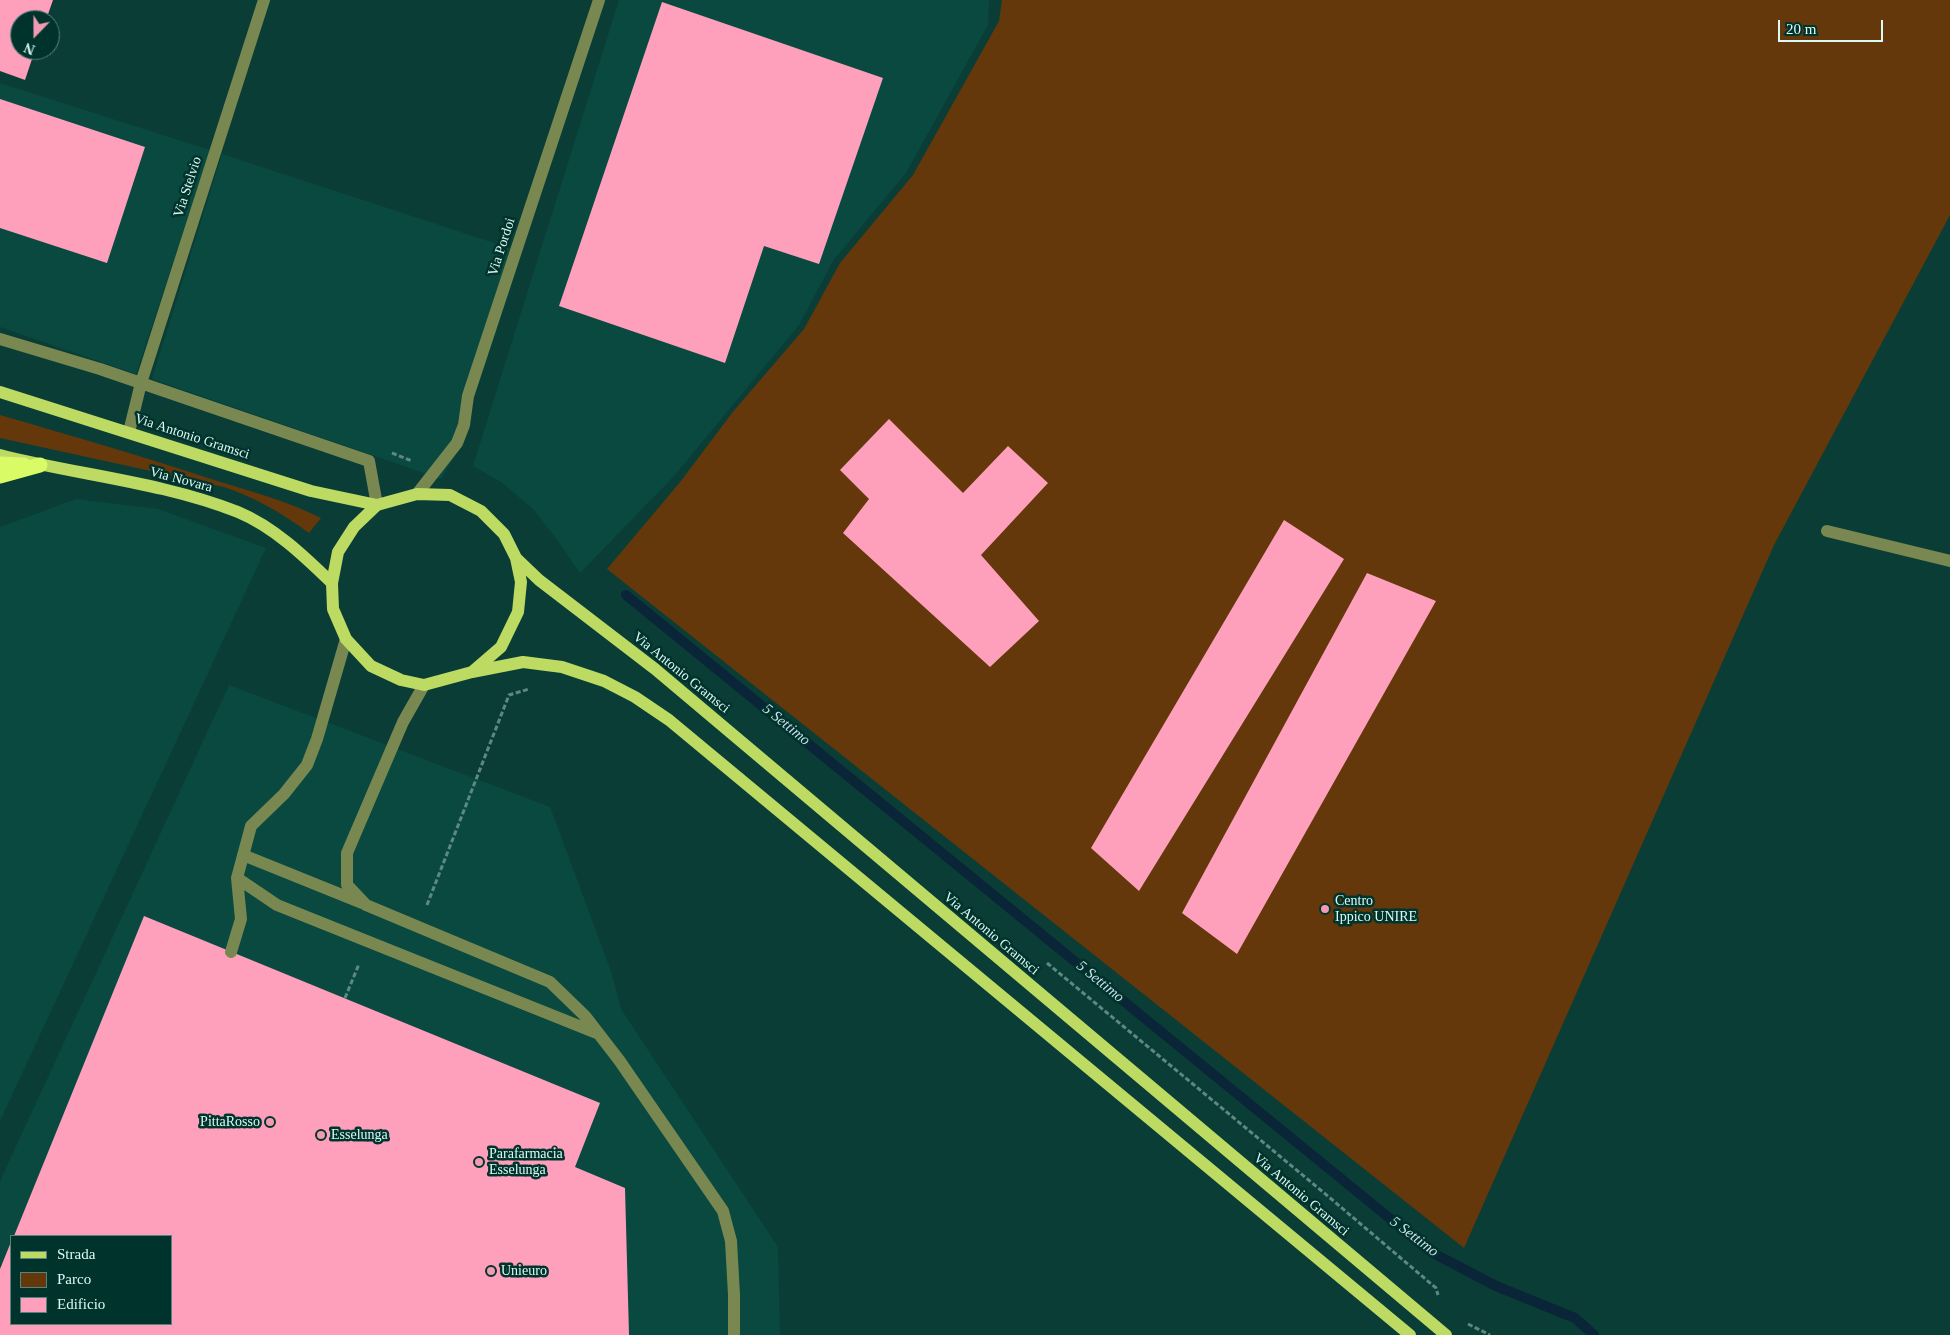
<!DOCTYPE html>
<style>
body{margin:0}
#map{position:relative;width:1950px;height:1335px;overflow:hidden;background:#0a3d36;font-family:Georgia,serif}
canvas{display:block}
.legend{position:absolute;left:10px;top:1235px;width:162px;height:90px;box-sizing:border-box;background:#00332c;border:1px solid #58837c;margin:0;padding:6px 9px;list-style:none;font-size:15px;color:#dbfaf4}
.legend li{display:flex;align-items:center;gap:10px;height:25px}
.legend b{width:25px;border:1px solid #58837c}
.north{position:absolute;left:10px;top:10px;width:50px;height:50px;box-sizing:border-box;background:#00332c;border:1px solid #58837c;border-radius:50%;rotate:202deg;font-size:14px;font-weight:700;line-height:20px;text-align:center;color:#dbfaf4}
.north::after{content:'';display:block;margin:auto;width:18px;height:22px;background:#f19ab3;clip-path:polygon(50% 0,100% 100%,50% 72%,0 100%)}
.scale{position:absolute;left:1778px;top:20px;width:105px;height:22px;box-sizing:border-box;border:2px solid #dbfaf4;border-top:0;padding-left:6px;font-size:15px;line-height:18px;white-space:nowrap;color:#dbfaf4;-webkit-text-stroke:4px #00332c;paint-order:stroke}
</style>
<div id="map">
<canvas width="1950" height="1335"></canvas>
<ul class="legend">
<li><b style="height:6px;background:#bdda62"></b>Strada</li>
<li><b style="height:14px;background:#64380b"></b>Parco</li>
<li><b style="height:14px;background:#fea0bc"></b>Edificio</li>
</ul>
<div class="north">N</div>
<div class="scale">20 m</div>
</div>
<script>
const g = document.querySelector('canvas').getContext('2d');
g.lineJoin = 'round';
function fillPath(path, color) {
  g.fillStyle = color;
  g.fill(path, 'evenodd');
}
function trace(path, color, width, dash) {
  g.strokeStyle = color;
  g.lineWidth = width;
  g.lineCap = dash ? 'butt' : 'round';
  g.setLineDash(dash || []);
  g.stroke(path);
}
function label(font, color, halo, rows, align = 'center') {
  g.font = font + ' Georgia,serif';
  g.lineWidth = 5;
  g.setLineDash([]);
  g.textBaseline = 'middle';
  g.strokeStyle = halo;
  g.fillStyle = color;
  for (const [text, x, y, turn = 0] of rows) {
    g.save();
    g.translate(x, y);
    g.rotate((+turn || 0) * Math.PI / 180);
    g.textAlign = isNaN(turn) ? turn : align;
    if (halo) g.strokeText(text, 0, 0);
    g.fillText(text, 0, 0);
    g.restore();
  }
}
const built = new Path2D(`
 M619,0h370l-1,25 -82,148 -73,88 -34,64 -125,151 -94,97 -25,-36 -23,-29 -31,-26 -28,-16z
 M0,83l210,67 -74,224 -136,-47z
 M222,154l300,98 -58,173 -1,16 -22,38 -289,-100z
 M76,499l82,10 108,39 -266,573v-594z
 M229,685l321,122 61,164 10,38 157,238 2,88h-780v-154zM11,1236h160v88h-160z`);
const green = new Path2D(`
 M1002,0h948v215l-176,330 -310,703 -857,-679 74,-88 51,-68 72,-84 36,-66 73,-88 86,-154z
 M0,415c72,21 143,41 214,65 36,11 74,21 107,38l-12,15c-27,-20 -53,-35 -85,-46l-224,-49z`);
const stream = new Path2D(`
 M626,595l805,657 65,34 79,32 19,17`);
const building = new Path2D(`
 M0,0h53l-7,20h-26v30h15l-10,30 -25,-9z
 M662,2l221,76 -64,186 -55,-18 -39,117 -166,-57z
 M0,99l145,48 -38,116 -107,-35z
 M889,419l74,74 45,-47 40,37 -67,72 58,66 -49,46 -147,-134 26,-34 -29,-29z
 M1284,520l60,39 -205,332 -48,-43z
 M1367,573l69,28 -199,353 -55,-41z
 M144,916l456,187 -25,64 50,21 4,147h-629v-66l11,-27v82h160v-88h-157z`);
const path = new Path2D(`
 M392,453l20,8
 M427,905l82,-210 20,-6
 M1047,963l276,229 113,96 2,7
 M345,998l14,-34
 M1468,1324l22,11`);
const minor = new Path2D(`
 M0,339l100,30 269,92 8,44
 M129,432l12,-49 123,-383
 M417,494l40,-51 7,-18 4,-29 131,-396
 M1827,531l123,30
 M424,685l-21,37 -56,131v32l19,20 184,77 35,34 34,44 104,151 8,30 3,54v40
 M243,855l119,48
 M237,878l40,27 322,129
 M231,952l10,-33 -4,-41 14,-52 33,-32 23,-29 10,-26 29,-100`);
const major = new Path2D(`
 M0,392l311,99 66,14
 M0,455c78,20 162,27 238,57 36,15 66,44 94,71
 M516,558l23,22 116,89 791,666
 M472,672l29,-25 17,-35 3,-30 -5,-24 -12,-24 -23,-23 -31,-16 -33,-1 -40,11 -23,22 -16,25 -6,31 1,26 13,30 25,27 30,14 23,5 48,-13 51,-10 39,5 42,14 31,16 34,23 741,615`);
const highway = new Path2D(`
 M0,464l24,1
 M0,476l40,-11`);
const markers = [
 [1325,909,5,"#f19ab3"],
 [270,1122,5,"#f19ab3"],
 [321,1135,5,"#f19ab3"],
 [479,1162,5,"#f19ab3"],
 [491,1271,5,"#f19ab3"]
];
const streetNames = [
 ["Via Stelvio",188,187,-72],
 ["Via Pordoi",502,247,-72],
 ["Via Antonio Gramsci",192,437,18],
 ["Via Novara",181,480,15],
 ["Via Antonio Gramsci",681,673,39],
 ["Via Antonio Gramsci",991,934,40],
 ["Via Antonio Gramsci",1301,1195,40]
];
const poiNames = [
 ["Centro",1335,901],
 ["Ippico UNIRE",1335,917],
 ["PittaRosso",260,1122,"right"],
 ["Esselunga",331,1135],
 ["Parafarmacia",489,1154],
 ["Esselunga",489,1170],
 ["Unieuro",501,1271]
];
const waterNames = [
 ["5 Settimo",786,725,39],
 ["5 Settimo",1100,982,39],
 ["5 Settimo",1414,1237,37]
];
fillPath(built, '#0a4940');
fillPath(green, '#64380b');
trace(stream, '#0a2537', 10);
fillPath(building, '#fea0bc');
trace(path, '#5e8982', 3, [5, 2.5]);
trace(minor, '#798850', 12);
trace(major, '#bdda62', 12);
trace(highway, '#d8fb66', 15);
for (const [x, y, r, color] of markers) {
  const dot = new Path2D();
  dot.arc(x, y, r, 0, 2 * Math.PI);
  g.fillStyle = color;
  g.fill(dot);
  trace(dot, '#00332c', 2);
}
label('14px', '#dbfaf4', '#00332c', streetNames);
label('14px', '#dbfaf4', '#00332c', poiNames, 'left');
label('italic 15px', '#cbdeed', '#00332c', waterNames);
</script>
